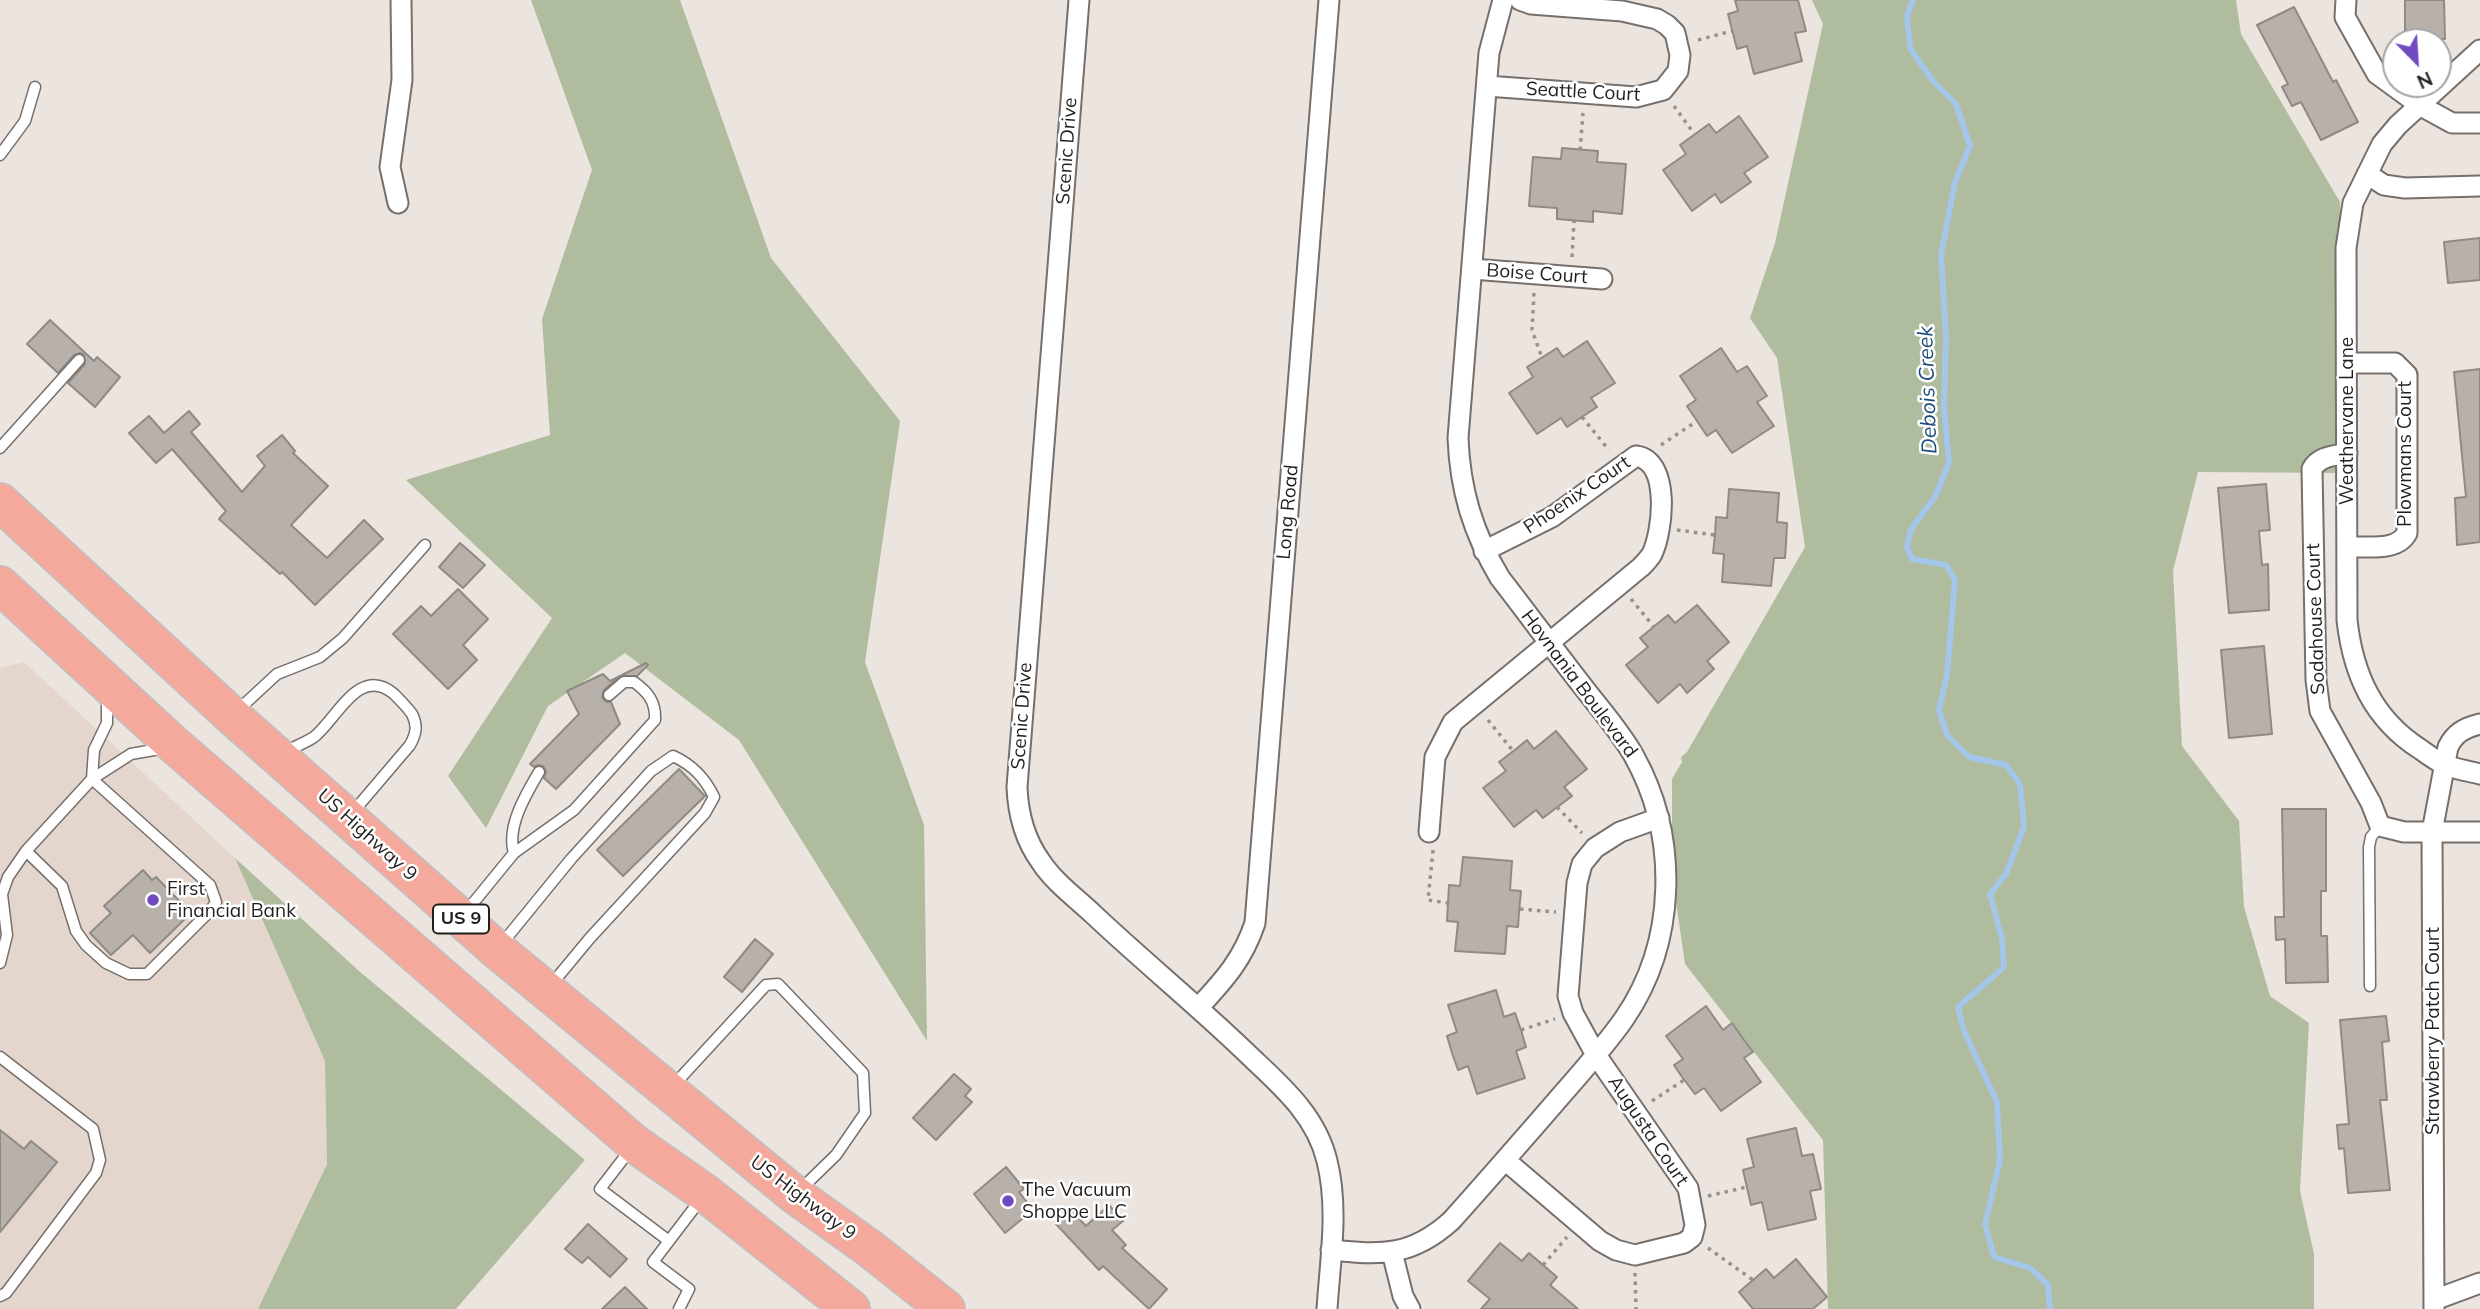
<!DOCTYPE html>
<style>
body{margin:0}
#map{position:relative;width:2480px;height:1309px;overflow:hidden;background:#ebe4df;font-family:Mulish,sans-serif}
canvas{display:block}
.north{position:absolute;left:2382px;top:28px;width:70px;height:70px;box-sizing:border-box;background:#fff;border:2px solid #a6a5a5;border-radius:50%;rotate:156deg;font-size:19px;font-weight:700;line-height:28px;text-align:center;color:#211f1d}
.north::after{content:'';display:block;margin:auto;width:24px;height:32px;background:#7149c1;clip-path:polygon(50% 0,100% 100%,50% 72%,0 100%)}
</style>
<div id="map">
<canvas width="2480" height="1309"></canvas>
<div class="north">N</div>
</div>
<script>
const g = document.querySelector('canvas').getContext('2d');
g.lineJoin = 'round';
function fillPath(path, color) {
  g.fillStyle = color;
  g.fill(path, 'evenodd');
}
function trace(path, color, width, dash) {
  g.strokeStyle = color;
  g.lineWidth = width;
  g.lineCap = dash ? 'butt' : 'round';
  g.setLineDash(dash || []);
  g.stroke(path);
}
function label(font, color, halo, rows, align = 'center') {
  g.font = font + ' Mulish,sans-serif';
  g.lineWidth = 5;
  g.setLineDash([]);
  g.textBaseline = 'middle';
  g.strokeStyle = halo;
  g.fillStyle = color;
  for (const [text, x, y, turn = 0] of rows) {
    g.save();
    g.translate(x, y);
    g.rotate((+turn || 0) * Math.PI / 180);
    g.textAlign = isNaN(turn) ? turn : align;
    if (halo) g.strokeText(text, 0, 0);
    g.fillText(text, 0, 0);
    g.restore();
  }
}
const built = new Path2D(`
 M24,662l211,196 90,203 2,102 -69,146h-258v-641z`);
const green = new Path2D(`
 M531,0h149l91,258 129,163 -35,241 59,163 3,216 -188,-301 -114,-87 -77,53 -62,122 -38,-52 104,-158 -146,-138 144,-45 -8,-116 50,-149z
 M1812,0h424l5,34 99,168 2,271 -144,-1 -25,99 9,175 57,75 5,86 26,89 39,27 -9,168 14,63v55h-486l-5,-169 -138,-176 -13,-90v-95l10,-17 -1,-5 6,-5 118,-205 -28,-189 -27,-40 25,-75 48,-219z
 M235,858l124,113 226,189 -129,149h-198l69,-145 -2,-103z`);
const stream = new Path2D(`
 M1913,0l-6,16 3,32 22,32 24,24 14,42 -15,36 -14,73 5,82 -2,70 5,56 -14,34 -24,32 -4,18 5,12 34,6 9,15 -8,95 -8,35 8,25 22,22 37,8 14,19 4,43 -18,47 -16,20 12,45 2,28 -46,40 6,24 33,71 3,58 -15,64 9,33 36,11 18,17 2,24`);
const building = new Path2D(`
 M1735,0h63l8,31 -11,2 7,28 -48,13 -7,-28 -10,3 -9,-35 10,-3z
 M2405,0h39l1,39h-40z
 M2294,7l39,75 3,-2 22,42 -37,18 -20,-38 -9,4 -10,-19 6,-3 -31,-59z
 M1739,116l29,41 -24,16 7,9 -30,21 -6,-9 -23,17 -29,-41 23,-16 -6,-9 29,-21 7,9z
 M1562,148l36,3 -1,11 29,2 -4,50 -29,-3v11l-36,-3v-11l-28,-2 4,-49 28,2z
 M2480,238v42l-32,3 -4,-41z
 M50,320l44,41 3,-4 23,20 -25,30 -27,-24 17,-19 -1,-9 -4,-2 -6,2 -16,18 -31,-29z
 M1587,341l28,42 -24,15 6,9 -30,20 -6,-9 -24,16 -28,-41 24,-16 -6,-10 30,-19 6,9z
 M1721,348l16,24 10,-6 20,30 -10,6 17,24 -42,27 -16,-23 -9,6 -20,-30 9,-6 -16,-24z
 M2480,369v173l-23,3 -2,-47 11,-1 -12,-125z
 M189,411l11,13 -9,8 51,60 23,-26 -8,-10 25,-21 13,16 -2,2 35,33 -37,39 36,33 37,-38 19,19 -68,66 -33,-33 -2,2 -61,-55 7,-8 -54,-62 -16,14 -27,-30 20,-17 15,17z
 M2266,484l4,46 -11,1 3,34 6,-1 1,46 -40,3 -11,-125z
 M1729,489l50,4 -2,29 10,1 -1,21 -1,14h-11l-3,28 -49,-4 2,-28 -11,-1 2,-18 1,-18 11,1z
 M460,543l25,22 -22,23 -24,-21z
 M458,589l30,30 -25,26 14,15 -29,29 -55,-55 28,-28 10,10z
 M1697,605l32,37 -22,19 7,8 -16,14 -11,10 -7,-9 -22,19 -32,-38 22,-18 -8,-9 28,-23 7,8z
 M2264,646l8,88 -43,4 -8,-88z
 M646,663l2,2 -11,11h-17l-16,14 -2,7 4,5h5l9,22 -64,65 -12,-11 2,-7 -3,-5 -5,-1 -4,2 -4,-3 49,-50 -12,-23 36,-17 7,7z
 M1556,731l31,38 -23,18 8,9 -29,22 -7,-8 -22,17 -31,-39 23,-17 -7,-9 17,-13 11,-9 7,9z
 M679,769l26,27 -82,80 -26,-26z
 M2282,809h44v82h-5v45h6l1,46 -42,1 -1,-44 -9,1 -1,-23h9z
 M1463,857l49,4 -2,29 11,1 -2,21 -1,15 -11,-1 -2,28 -50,-3 3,-29 -11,-1 2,-36 11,1z
 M143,870l9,10 4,-3 35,36 -41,40 -17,-18 -22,20 -21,-22 21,-20 -7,-7z
 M755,939l18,15 -31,38 -18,-15z
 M1496,990l8,27 11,-4 6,17 5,17 -10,4 9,27 -48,16 -9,-28 -10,4 -6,-17 -5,-17 10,-4 -9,-27z
 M1706,1006l17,24 9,-7 12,17 9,12 -9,6 17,24 -40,29 -17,-23 -9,6 -13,-17 -8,-12 9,-6 -17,-23z
 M2386,1016l3,25 -7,1 5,58h-7l10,90 -42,3 -4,-45 -5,1 -2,-24 12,-1 -9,-104z
 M954,1074l17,15 -6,7 7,6 -36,38 -23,-22z
 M1796,1128l6,28 11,-2 8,35 -11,2 6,28 -48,11 -6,-28 -11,3 -8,-35 11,-3 -7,-28z
 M0,1130l24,19 7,-8 26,21 -57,70z
 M1006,1167l18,22 -5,3 14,18 -28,23 -31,-39z
 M1109,1205l14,16 -11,9 14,15 -4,3 45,41 -18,20 -46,-43 -4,4 -43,-46 15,-14 15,16z
 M588,1224l39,35 -17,18 -22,-20 -6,6 -17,-14z
 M1500,1243l22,18 7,-8 28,24 -7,8 28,24h-97l9,-10 -22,-18z
 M1796,1259l31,38 -14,12h-60l-14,-17 27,-23 8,9z
 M625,1287l22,22h-45z`);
const path = new Path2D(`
 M1698,40l34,-9
 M1674,106l21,29
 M1580,150l3,-37
 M1572,257l2,-36
 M1534,293l-2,37 10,28
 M1582,417l27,33
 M1661,445l36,-24
 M1677,530l38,5
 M1631,599l23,28
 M1488,720l25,31
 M1557,807l25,26
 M1433,850l-5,50 20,3
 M1520,909l36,3
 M1521,1030l34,-11
 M1652,1101l32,-21
 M1708,1196l39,-9
 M1708,1248l45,32
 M1543,1265l24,-28
 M1635,1273l1,36`);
const lane = new Path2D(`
 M0,155l25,-34 10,-34
 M0,448l79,-88
 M237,711l40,-37 43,-17 23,-19 82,-93
 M284,752c10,-5 21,-9 30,-15 23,-18 45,-73 80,-43 6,6 13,13 18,20 6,12 4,20 -2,31l-57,67
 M539,772c-13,22 -33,55 -25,81l60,-43 81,-90c1,-18 -7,-28 -21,-38h-10l-15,13
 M92,779l2,-29 13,-27v-26
 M26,851l36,35 14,45 10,14 20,18 23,11h18l63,-63 6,-9 -6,-17 -118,-106
 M465,913l49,-60
 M500,946l71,-87 80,-88 22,-15c20,9 32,22 41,41l-9,16 -115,125 -39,47
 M0,963l7,-28 -5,-41 6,-17 18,-26 66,-72 39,-25 34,-6
 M2370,986l-1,-139 2,-10 9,-11
 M0,1057l93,72 7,31 -4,13 -90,120 -6,3
 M672,1087l94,-102 12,-1 85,89 2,40 -29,42 -36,35
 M630,1150l-30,39 69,52
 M679,1309l10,-20 -36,-27 48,-63`);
const street = new Path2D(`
 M1079,0l-62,787c1,27 8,53 24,75 13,20 35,36 52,52 53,50 109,95 161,146 31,29 63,58 73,101 12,48 3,100 0,148
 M2346,0l-1,17 32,57 44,32 31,17h28
 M2480,50l-82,75 -16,19 -29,59 -7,45 1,372c6,54 26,99 73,129 7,5 15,11 23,15 11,5 25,7 37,10
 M1487,86l149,11 27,-7 15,-19 2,-16 -5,-22 -8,-8 -10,-6 -35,-8 -91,-7 -11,-4
 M2367,174l17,11 21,3 75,-2
 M398,203l-8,-36 12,-87 -1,-80
 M1472,269l130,10
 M2347,363h48l12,12v158c-10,19 -40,13 -59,14
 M2347,453c-13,3 -28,3 -35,16l4,211 4,31 51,92 9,23 24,6h76
 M1429,832l6,-75 18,-35 188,-155c4,-4 8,-8 11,-13 11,-23 19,-93 -16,-98l-84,61 -68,34
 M1199,1007c26,-28 44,-48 56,-84l74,-923
 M1505,1160l95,81 16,9 19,5 49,-12 8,-6 3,-12 -7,-37 -92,-133 -23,-42 -5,-17 9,-113 5,-19 13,-16 25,-16 39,-14
 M1331,1250c50,5 80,7 120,-29 35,-39 68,-77 102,-116 24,-28 50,-56 71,-86 53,-77 55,-182 10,-263 -14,-25 -33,-46 -50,-68 -29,-37 -56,-74 -84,-110 -27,-45 -40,-88 -42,-140l31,-385 14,-53
 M1392,1252l11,44 7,13
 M2434,1300l46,-17
 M2434,1309l-2,-477 16,-85c7,-14 16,-19 32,-23`);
const highway = new Path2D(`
 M0,502l232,214 265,234 298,245 74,53 77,61
 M0,585l172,158 463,401 70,49 146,116`);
const markers = [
 [153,900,7,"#7149c1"],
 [1008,1201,7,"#7149c1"]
];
const shields = [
 [461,919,56]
];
const shieldNames = [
 ["US 9",461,919]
];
const streetNames = [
 ["Seattle Court",1583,92,3],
 ["Scenic Drive",1067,151,-86],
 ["Boise Court",1537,274,4],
 ["Weathervane Lane",2347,421,-90],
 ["Plowmans Court",2405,454,-90],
 ["Phoenix Court",1577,495,-34],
 ["Long Road",1288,512,-85],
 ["Sodahouse Court",2316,619,-92],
 ["Hovnania Boulevard",1579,684,53],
 ["Scenic Drive",1022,716,-86],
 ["US Highway 9",367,835,42],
 ["Strawberry Patch Court",2433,1031,-90],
 ["Augusta Court",1648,1131,56],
 ["US Highway 9",803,1198,37]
];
const poiNames = [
 ["First",167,889],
 ["Financial Bank",167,911],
 ["The Vacuum",1022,1190],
 ["Shoppe LLC",1022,1212]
];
const waterNames = [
 ["Debois Creek",1928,390,-92]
];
fillPath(built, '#e4d6cc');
fillPath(green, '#b0bc9e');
trace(stream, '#a3c6e9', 6);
fillPath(building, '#b7b0ab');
trace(building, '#908a85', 2);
trace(lane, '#766f6b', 13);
trace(street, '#766f6b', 23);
trace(highway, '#c1c0c0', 40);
trace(path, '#97928e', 3.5, [3.5, 5]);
trace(lane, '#fff', 10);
trace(street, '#fff', 19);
trace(highway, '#f5a99d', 37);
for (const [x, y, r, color] of markers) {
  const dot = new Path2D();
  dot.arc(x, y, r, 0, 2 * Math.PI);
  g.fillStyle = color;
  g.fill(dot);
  trace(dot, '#fff', 2.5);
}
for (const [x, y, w] of shields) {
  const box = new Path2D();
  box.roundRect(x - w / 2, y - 14.5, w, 29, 5);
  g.fillStyle = '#fff';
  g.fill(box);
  trace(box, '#211f1d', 2);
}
label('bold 18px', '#211f1d', null, shieldNames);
label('19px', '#211f1d', '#fff', streetNames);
label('19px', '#211f1d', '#fff', poiNames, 'left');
label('italic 21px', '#184c79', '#fff', waterNames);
</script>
